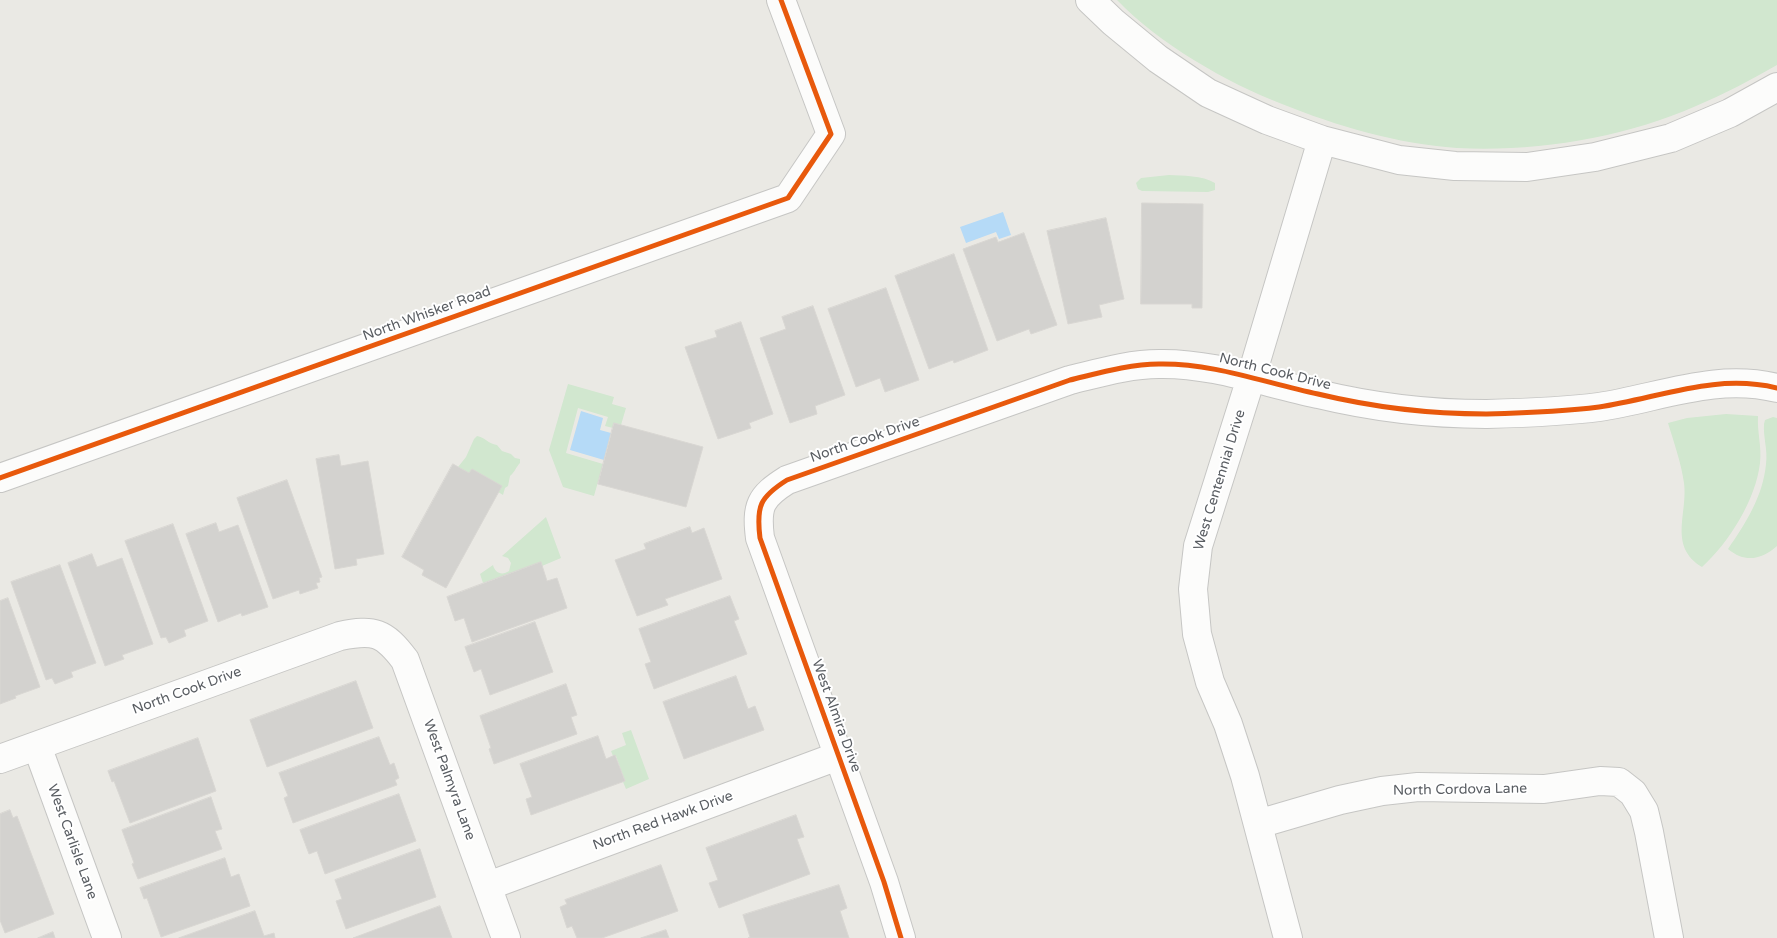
<!DOCTYPE html>
<style>
body{margin:0}
canvas{display:block;background:#eae9e4}
</style>
<canvas width="1777" height="938"></canvas>
<script>
const g = document.querySelector('canvas').getContext('2d');
g.lineJoin = 'round';
function fillPath(path, color) {
  g.fillStyle = color;
  g.fill(path, 'evenodd');
}
function trace(path, color, width, dash) {
  g.strokeStyle = color;
  g.lineWidth = width;
  g.lineCap = dash ? 'butt' : 'round';
  g.setLineDash(dash || []);
  g.stroke(path);
}
function label(font, color, halo, rows, align = 'center') {
  g.font = font + ' "Varela Round",sans-serif';
  g.lineWidth = 4;
  g.setLineDash([]);
  g.textBaseline = 'middle';
  g.strokeStyle = halo;
  g.fillStyle = color;
  for (const [text, x, y, turn = 0] of rows) {
    g.save();
    g.translate(x, y);
    g.rotate((+turn || 0) * Math.PI / 180);
    g.textAlign = isNaN(turn) ? turn : align;
    if (halo) g.strokeText(text, 0, 0);
    g.fillText(text, 0, 0);
    g.restore();
  }
}
const green = new Path2D(`
 M1117,0h660v65c-26,15 -53,29 -81,41 -73,32 -159,46 -239,42 -60,-4 -120,-22 -175,-44 -55,-21 -124,-61 -165,-104z
 M1169,175c14,1 33,0 46,8v7l-7,2 -66,-1 -4,-2 -2,-6 5,-5z
 M568,384l46,13 -2,7 14,4 -5,17 -7,-2 -1,5 -8,-2 3,-9 -30,-9 -12,45 37,11 -9,32 -31,-9 -14,-37z
 M1726,414l32,2c-1,16 4,31 2,47 -4,36 -31,80 -58,104 -34,-21 -14,-53 -18,-84 -3,-21 -10,-40 -16,-60l19,-5z
 M1773,417l4,1v128c-16,14 -32,17 -49,3 18,-26 35,-53 38,-85 2,-14 -3,-27 -2,-40l1,-4z
 M477,436c8,1 11,8 20,9l5,6 9,3 4,4 5,1v4c-4,4 -5,9 -10,13l-2,10 -3,2 -2,7 -45,-28 8,-10 8,-18z
 M546,517l15,41 -19,8 -2,-3 -57,20 -3,-9 13,-9c2,8 9,11 16,6l2,-8 -3,-5 -6,-2z
 M631,730l18,49 -23,10 -3,-7 2,-1 -9,-25h-3l-2,-5 15,-6 -4,-12z`);
const water = new Path2D(`
 M1003,212l8,23 -12,4 -3,-7 -30,11 -6,-16z
 M581,411l22,7 -3,12 11,3 -7,27 -34,-10z`);
const building = new Path2D(`
 M1142,203l61,1 -1,104h-10v-4h-51z
 M1106,218l18,81 -25,6 3,12 -34,7 -21,-93z
 M1024,233l33,92 -26,9 -2,-5 -32,12 -34,-92 33,-12 2,5z
 M954,254l34,96 -34,13 -1,-3 -24,9 -34,-93z
 M886,288l33,92 -34,12 -5,-14 -24,9 -28,-78z
 M813,306l32,89 -30,11 2,8 -27,9 -30,-85 26,-9 -4,-12z
 M741,322l32,92 -24,9 2,5 -33,11 -33,-92 32,-10 -2,-6z
 M614,423l89,24 -17,60 -88,-23z
 M339,455l2,11 27,-5 16,93 -28,5 1,6 -22,4 -19,-110z
 M453,464l16,9 3,-4 30,17 -56,102 -24,-13 2,-5 -22,-13z
 M287,480l35,97 -3,1 1,4 -4,1 2,5 -18,6 -1,-4 -26,9 -36,-101z
 M216,523l3,9 19,-7 30,82 -26,9 -1,-3 -23,9 -32,-88z
 M173,524l35,97 -24,9 2,6 -17,7 -3,-6 -5,1 -36,-97z
 M690,527l2,6 12,-5 18,51 -57,20 3,6 -31,11 -22,-56 31,-11 -2,-5z
 M92,554l5,13 25,-9 31,86 -31,11 2,4 -19,7 -37,-103z
 M541,562l6,19 10,-3 10,30 -95,34 -8,-24 -9,3 -8,-24z
 M60,565l36,98 -25,9 2,5 -18,7 -3,-6 -6,2 -35,-98z
 M730,596l9,23 -5,2 13,33 -93,35 -9,-25 6,-2 -12,-33z
 M8,598l32,89 -25,9 1,2 -16,6v-103z
 M535,622l18,50 -63,23 -9,-26 -7,3 -9,-25z
 M736,676l12,33 7,-3 9,24 -80,29 -21,-57z
 M356,681l17,47 -106,39 -17,-47z
 M566,684l11,31 -6,2 6,17 -83,30 -5,-15 2,-1 -11,-32z
 M598,736l8,23 9,-4 10,26 -94,34 -5,-16 6,-2 -12,-33z
 M379,737l11,28 4,-2 5,15 -4,2 2,5 -104,38 -9,-25 4,-2 -9,-23z
 M198,738l18,53 -86,32 -16,-42 -2,1 -4,-11z
 M399,794l17,47 -91,33 -8,-23 -8,3 -9,-24z
 M211,797l11,32 -7,2 7,18 -84,30 -6,-15 2,-1 -12,-33z
 M10,810l3,8 4,-2 37,98 -49,19 -5,-13v-106z
 M796,815l8,22 -7,2 13,35 -91,34 -10,-25 9,-3 -12,-32z
 M420,849l16,48 -90,32 -10,-28 6,-2 -7,-19z
 M225,858l6,19 8,-3 11,32 -89,31 -14,-39 -3,1 -4,-11z
 M661,865l17,46 -76,27h-25l-5,-12 -5,2 -7,-21 7,-3 -2,-4z
 M839,885l8,23 -7,3 9,27h-101l2,-1 -7,-22z
 M440,906l12,32h-99l67,-25z
 M255,911l9,25 10,-3 1,5h-96z
 M666,930l3,8h-28z
 M53,932l2,6h-17z`);
const minor = new Path2D(`
 M1090,0l23,22 45,37 50,34 59,27 55,20 77,20 56,6 72,1 68,-10 76,-19 59,-25 47,-26
 M0,478l788,-280 43,-64 -50,-134
 M37,746l70,192
 M0,759l340,-123c34,-7 44,-4 65,24l101,278
 M1258,824l82,-24 42,-9 36,-4 126,2 56,-8 19,1 14,11 11,18 5,21 20,106
 M488,886l350,-130
 M901,938l-17,-56 -124,-344c-4,-32 0,-41 27,-58l283,-100c29,-7 59,-16 89,-16 55,-1 106,19 159,30 54,13 111,20 168,20 37,-1 75,-2 113,-7 60,-9 116,-34 178,-19
 M1288,938l-43,-162 -17,-52 -18,-42 -13,-48 -4,-45 5,-43 53,-168 71,-238`);
const cycleway = new Path2D(`
 M0,478l788,-280 43,-64 -50,-134
 M901,938l-17,-56 -124,-344c-4,-32 0,-41 27,-58l283,-100c29,-7 59,-16 89,-16 55,-1 106,19 159,30 54,13 111,20 168,20 37,-1 75,-2 113,-7 60,-9 116,-34 178,-19`);
const streetNames = [
 ["North Whisker Road",427,314,-20],
 ["North Cook Drive",1275,372,14],
 ["North Cook Drive",865,440,-19],
 ["West Centennial Drive",1220,480,-73],
 ["North Cook Drive",187,691,-20],
 ["West Almira Drive",836,716,70],
 ["West Palmyra Lane",449,780,70],
 ["North Cordova Lane",1460,790,-1],
 ["North Red Hawk Drive",663,821,-20],
 ["West Carlisle Lane",72,842,70]
];
fillPath(green, '#d1e7cf');
fillPath(water, '#b5daf7');
fillPath(building, '#d3d2cf');
trace(building, '#d9d7d3', 1);
trace(minor, '#c6c6c4', 30);
trace(minor, '#fcfcfb', 28);
trace(cycleway, '#e8590c', 5);
label('14px', '#595d62', '#fff', streetNames);
</script>
